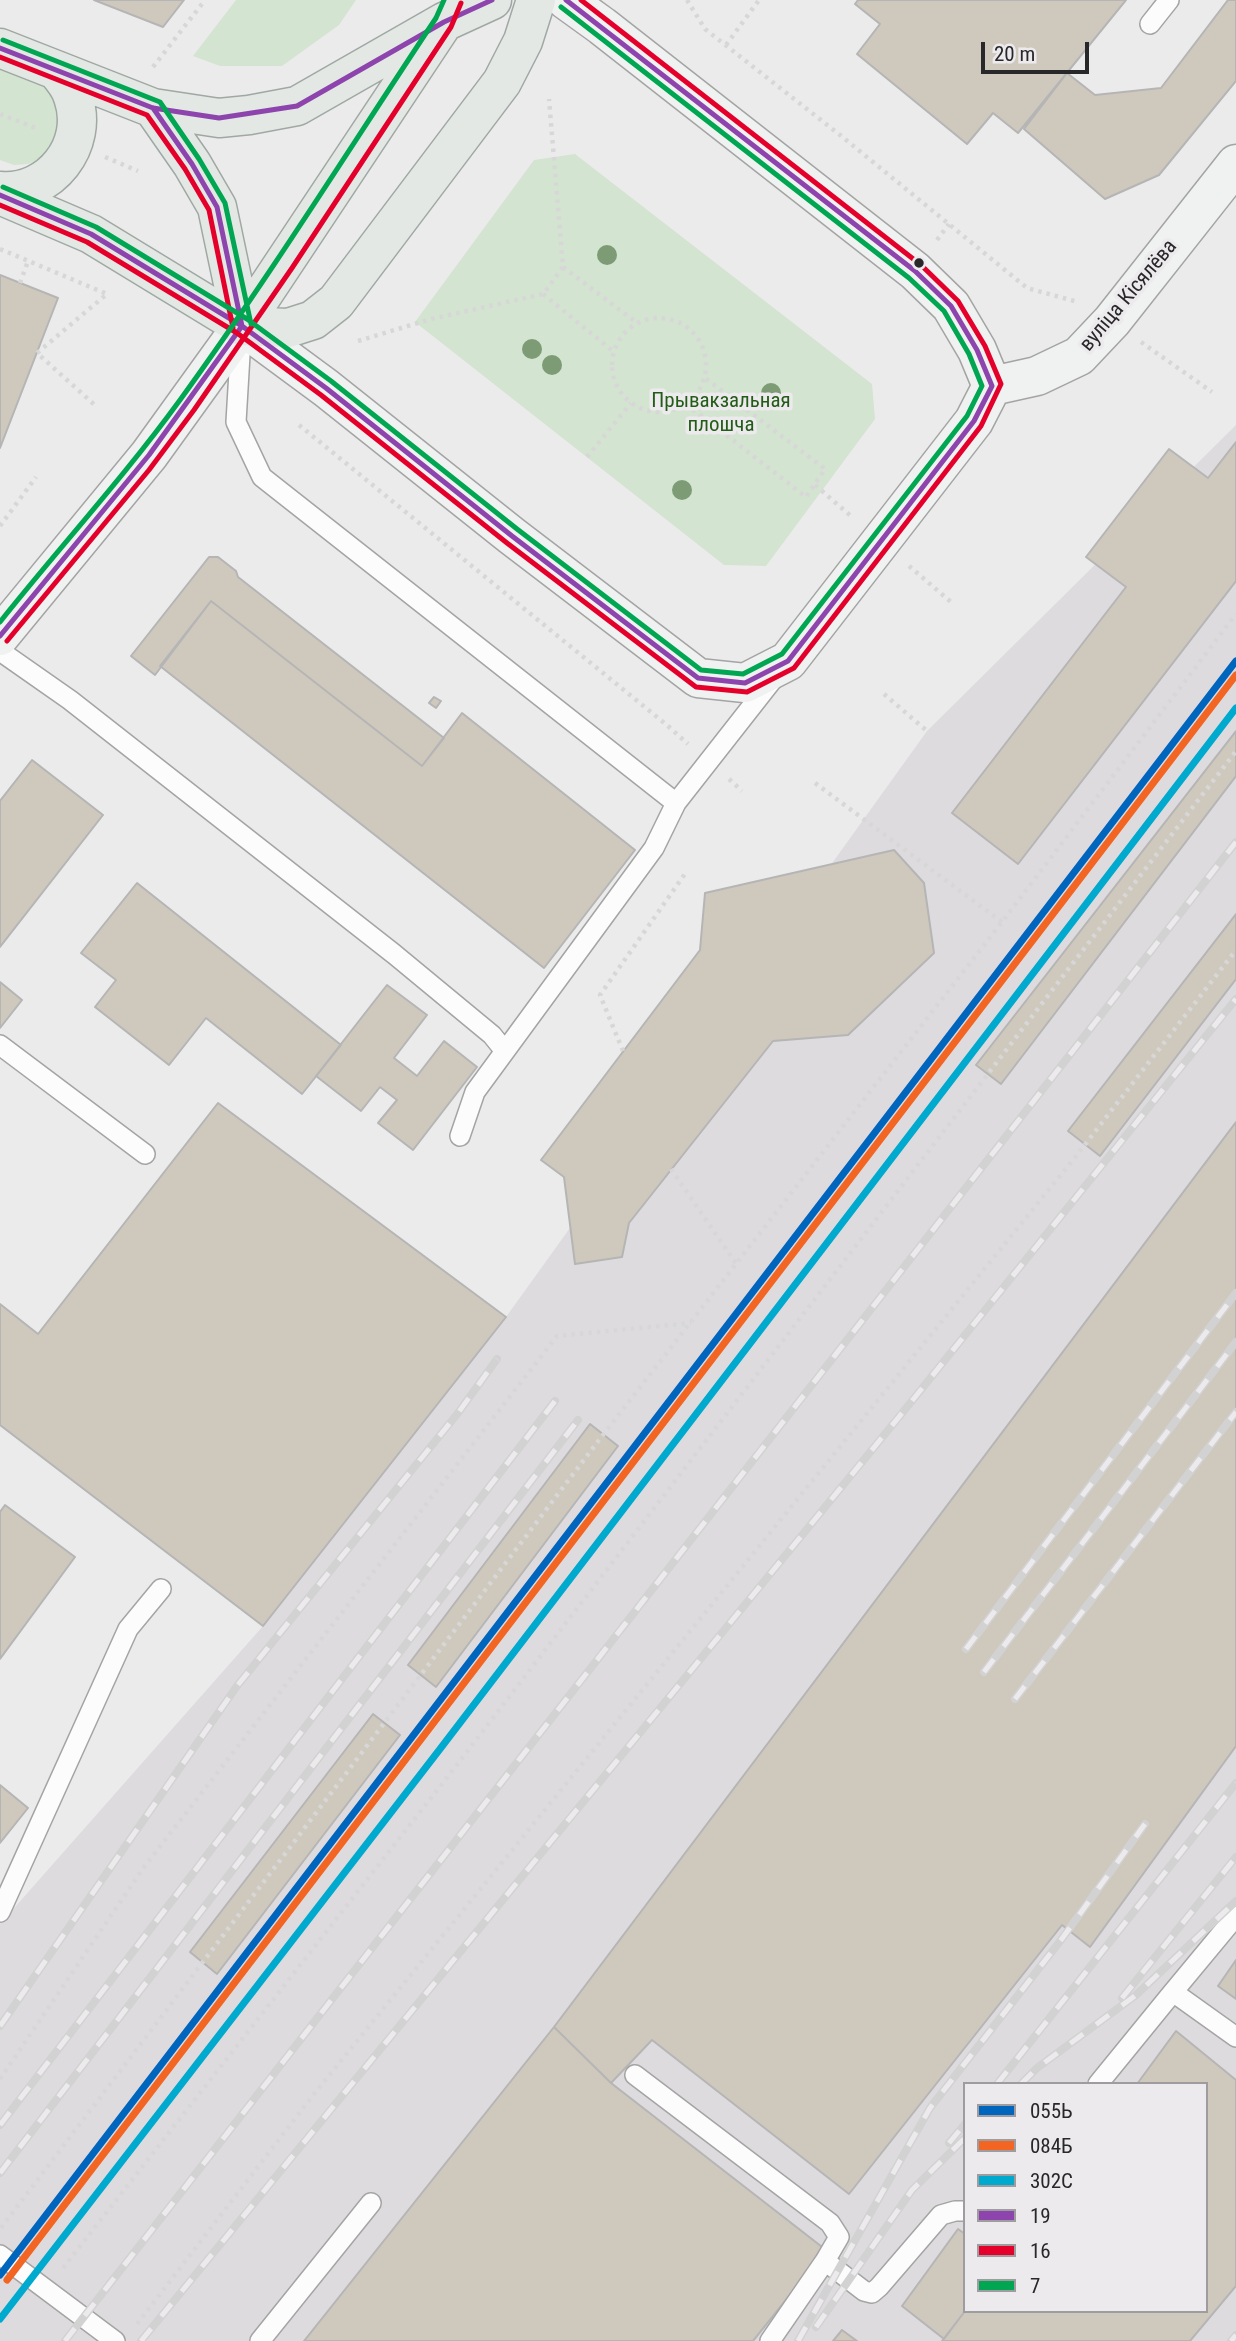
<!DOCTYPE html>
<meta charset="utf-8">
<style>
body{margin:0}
#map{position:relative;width:1236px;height:2341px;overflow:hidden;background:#ecebec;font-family:"Roboto Condensed",sans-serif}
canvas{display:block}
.legend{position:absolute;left:963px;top:2082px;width:245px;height:231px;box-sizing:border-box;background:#edeaed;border:2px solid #9e9c9f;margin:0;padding:9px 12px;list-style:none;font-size:21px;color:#282729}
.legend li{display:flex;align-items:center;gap:14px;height:35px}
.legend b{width:35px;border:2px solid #9e9c9f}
.scale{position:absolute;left:981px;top:42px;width:108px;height:32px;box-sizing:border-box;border:4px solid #282729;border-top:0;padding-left:9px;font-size:21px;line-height:24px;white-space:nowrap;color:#282729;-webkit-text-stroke:5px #edeaed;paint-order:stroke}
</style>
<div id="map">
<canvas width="1236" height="2341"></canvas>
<ul class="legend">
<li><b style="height:9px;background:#0065bd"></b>055Ь</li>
<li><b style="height:9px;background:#f26522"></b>084Б</li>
<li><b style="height:9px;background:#00a9ce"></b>302С</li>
<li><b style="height:9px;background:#8e44ad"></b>19</li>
<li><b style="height:9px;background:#e4002b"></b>16</li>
<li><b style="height:9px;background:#00a651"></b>7</li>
</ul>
<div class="scale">20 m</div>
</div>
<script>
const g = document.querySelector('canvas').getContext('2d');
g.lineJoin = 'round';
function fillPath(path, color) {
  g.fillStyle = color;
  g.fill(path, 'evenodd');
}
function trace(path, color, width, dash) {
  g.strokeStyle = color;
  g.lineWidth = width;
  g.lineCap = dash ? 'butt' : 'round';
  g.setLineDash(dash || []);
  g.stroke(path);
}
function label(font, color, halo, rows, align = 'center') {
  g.font = font + ' "Roboto Condensed",sans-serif';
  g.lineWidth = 7;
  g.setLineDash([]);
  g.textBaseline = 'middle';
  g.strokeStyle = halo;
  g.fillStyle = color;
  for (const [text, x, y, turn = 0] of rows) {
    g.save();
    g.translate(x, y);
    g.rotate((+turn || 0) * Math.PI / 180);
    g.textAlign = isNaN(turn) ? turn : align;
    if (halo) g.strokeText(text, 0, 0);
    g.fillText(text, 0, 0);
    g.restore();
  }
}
const built = new Path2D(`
 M1236,425v1916h-1236v-417l263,-298 243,-309 421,-586zM965,2084h241v227h-241z`);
const green = new Path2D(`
 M236,0h120l-17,25 -57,41h-62l-27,-10z
 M0,64l43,17 18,25 -2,31 -18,22 -13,5 -14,1 -14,-5z
 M575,154l297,230 3,35 -109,147 -42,-1 -309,-243 119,-162z`);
const building = new Path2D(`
 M94,0h90l-21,27z
 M858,0h268l-108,133 -25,-20 -26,31 -110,-90 23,-30 -25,-20z
 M1228,0h8v81l-77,94 -54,24 -81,-70 43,-56 28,22 66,-7z
 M0,275l58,23 -58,150z
 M1236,442v139l-218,283 -66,-51 174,-226 -40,-30 83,-108 39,29z
 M209,557h9l18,14 2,6 206,161 -22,28 -211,-165 -56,74 -24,-19z
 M211,601l211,165 40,-53 173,137 -91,118 -384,-302z
 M434,697l7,4 -5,7 -7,-5z
 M1236,731v45l-235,308 -25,-19z
 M32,760l71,55 -103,132v-146z
 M894,850l30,33 10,70 -86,82 -75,6 -144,182 -7,34 -47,7 -11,-87 -23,-17 159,-210 5,-57z
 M137,883l204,162 -39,49 -96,-76 -37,47 -74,-58 21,-27 -35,-27z
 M1236,914v65l-136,177 -32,-25z
 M0,982l22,18 -22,28z
 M387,985l40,30 -33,43 23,18 27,-35 33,26 -64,83 -35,-27 19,-23 -17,-13 -19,24 -45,-35z
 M218,1103l288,214 -243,309 -263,-201v-121l38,30z
 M1236,1122v624l-146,201 -28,-22 -213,269 -197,-154 -41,43 -57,-56z
 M590,1424l28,22 -182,241 -28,-22z
 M5,1505l70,52 -75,102v-147z
 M373,1714l27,21 -183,239 -27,-22z
 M0,1785l28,23 -28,35z
 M1236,1960v39l-18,-13z
 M554,2027l57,56 215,167 -73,91h-449z
 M1176,2031l60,49v206l-46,55h-248l23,-30h241v-227h-69z
 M958,2229l7,5v77l-21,28 -42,-33z
 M842,2330l15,11h-24z`);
const path = new Path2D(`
 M687,0l18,29 135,106 187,153 51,14
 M726,45l33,-45
 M153,67l52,-67
 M0,114l38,15
 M105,157l33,14
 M937,240l12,-16
 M0,249l107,45 -70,59 60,54
 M563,267l74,56
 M20,283l8,-22
 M543,294l71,58
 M612 365a47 47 0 1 1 94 0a47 47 0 1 1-94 0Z
 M358,341l73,-22 112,-25 20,-27 -14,-168
 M1141,342l71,50
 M686,404l120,93 19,-28 -120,-91
 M299,425l369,301 20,18
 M587,457l44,-54
 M815,485l37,32
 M0,526l36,-49
 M909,566l42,36
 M884,694l43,37
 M729,779l13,12
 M815,783l187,139
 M623,1051l-23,-56 87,-124
 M671,1169l66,96
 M0,2079l144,-212 413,-531 134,-13
 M1,2228l598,-788 403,-518 234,-308
 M63,2268l393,-502 780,-1015
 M137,2324l177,-230 759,-934 163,-210`);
const lane = new Path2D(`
 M1150,24l19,-24
 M241,338l-5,84 26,55 414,326 98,-125
 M0,651l70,49 324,254 98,81 12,15
 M0,1045l145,109
 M460,1136l15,-44 179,-244 22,-45
 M0,1912l128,-283 33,-40
 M1173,1992l63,-76
 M635,2075l195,148 9,14 -14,24 39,30 8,2 7,-6 62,-72 14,-4h10
 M1098,2084l75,-92 63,45
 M0,2255l115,86
 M260,2341l111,-138
 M770,2341l55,-80`);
const secondary = new Path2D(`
 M992,386l45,-10 42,-20 33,-35 124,-157
 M0,636l149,-181 93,-129 84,62 186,148 186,142 47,5 43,-22 186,-240 18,-35 -15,-36 -26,-44 -36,-35 -313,-245 -36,-26`);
const primary = new Path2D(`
 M0,48l153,60 66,10 30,-3 48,-9 147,-84 48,-22
 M153,108l39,56 25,43 25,119
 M0,191c50,4 90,-46 73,-94 -3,-11 -10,-19 -17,-27
 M0,195l91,39 151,92
 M242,326l46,2 25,-8 23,-18 166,-220 21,-41 13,-41
 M242,326l198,-298`);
const rail = new Path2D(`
 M966,1649l270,-356
 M984,1672l252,-330
 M1015,1699l221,-287
 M1122,1998l114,-141
 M0,2026l237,-340 221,-273 39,-54
 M997,2084l239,-301
 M1021,2084l16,-16 99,-73 100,-94
 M0,2125l555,-724
 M949,2143l16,-19
 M0,2173l578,-753
 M816,2327l96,-137 53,-52
 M65,2341l1171,-1499
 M141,2341l762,-929 333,-413
 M798,2341l132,-233 131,-168 84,-116
 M1231,2341l5,-6`);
const bus1 = new Path2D(`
 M0,48l153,60 66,10 78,-12 147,-84 48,-22
 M153,108l39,56 25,43 25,119
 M0,195l91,39 151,92 84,62 186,148 186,142 47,5 43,-22 186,-240 18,-35 -15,-36 -26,-44 -36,-35 -349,-271
 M0,636l149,-181 93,-129`);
const bus2 = new Path2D(`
 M0,57l147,58 38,54 24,41 24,118
 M0,205l87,37 150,91 84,62 186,148 189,144 51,5 47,-24 187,-242 20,-42 -16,-38 -27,-45 -37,-36 -340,-265
 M7,641l142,-171 45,-60 98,-142 159,-241 10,-24`);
const bus3 = new Path2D(`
 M3,40l157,62 39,57 26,44 26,121
 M3,187l93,40 151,92 84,62 186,148 184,141 42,4 39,-20 185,-238 15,-30 -13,-32 -25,-43 -35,-33 -348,-271
 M0,622c59,-74 124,-145 180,-222 90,-124 171,-254 256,-382l8,-18`);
const rail1 = new Path2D(`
 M0,2275l1236,-1614`);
const rail2 = new Path2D(`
 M7,2280l1229,-1605`);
const rail3 = new Path2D(`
 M0,2319l440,-570 796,-1041`);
const trees = [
 [607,255],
 [532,349],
 [552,365],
 [771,393],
 [682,490]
];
const markers = [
 [919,263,6,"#282729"]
];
const streetNames = [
 ["вуліца Кісялёва",1129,296,-50]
];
const parkNames = [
 ["Прывакзальная",721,402],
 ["плошча",721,426]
];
fillPath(built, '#dedbdf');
fillPath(green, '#d3e4d0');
fillPath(building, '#cfc8bd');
trace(building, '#b6b5b5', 2);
trace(lane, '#a4a4a4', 22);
trace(secondary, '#a4a4a4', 41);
trace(primary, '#a0a8a4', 41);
trace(path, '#d8d7d8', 4.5, [3.5, 5]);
trace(lane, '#fcfcfc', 19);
trace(secondary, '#eff2f0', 38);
trace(primary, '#e3e8e5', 38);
trace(rail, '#d2d2d2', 8);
trace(rail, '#edeaed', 5, [16]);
trace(bus1, '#8e44ad', 5);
trace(bus2, '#e4002b', 5);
trace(bus3, '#00a651', 5);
trace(rail1, '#0065bd', 7);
trace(rail2, '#f26522', 7);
trace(rail3, '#00a9ce', 7);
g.fillStyle = '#7d9c76';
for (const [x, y] of trees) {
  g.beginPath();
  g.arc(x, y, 10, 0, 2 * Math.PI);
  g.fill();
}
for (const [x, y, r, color] of markers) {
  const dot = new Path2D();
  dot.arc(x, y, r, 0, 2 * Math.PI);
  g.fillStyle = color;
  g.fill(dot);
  trace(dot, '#edeaed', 2.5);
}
label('21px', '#282729', '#edeaed', streetNames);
label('21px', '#225c16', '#edeaed', parkNames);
</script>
